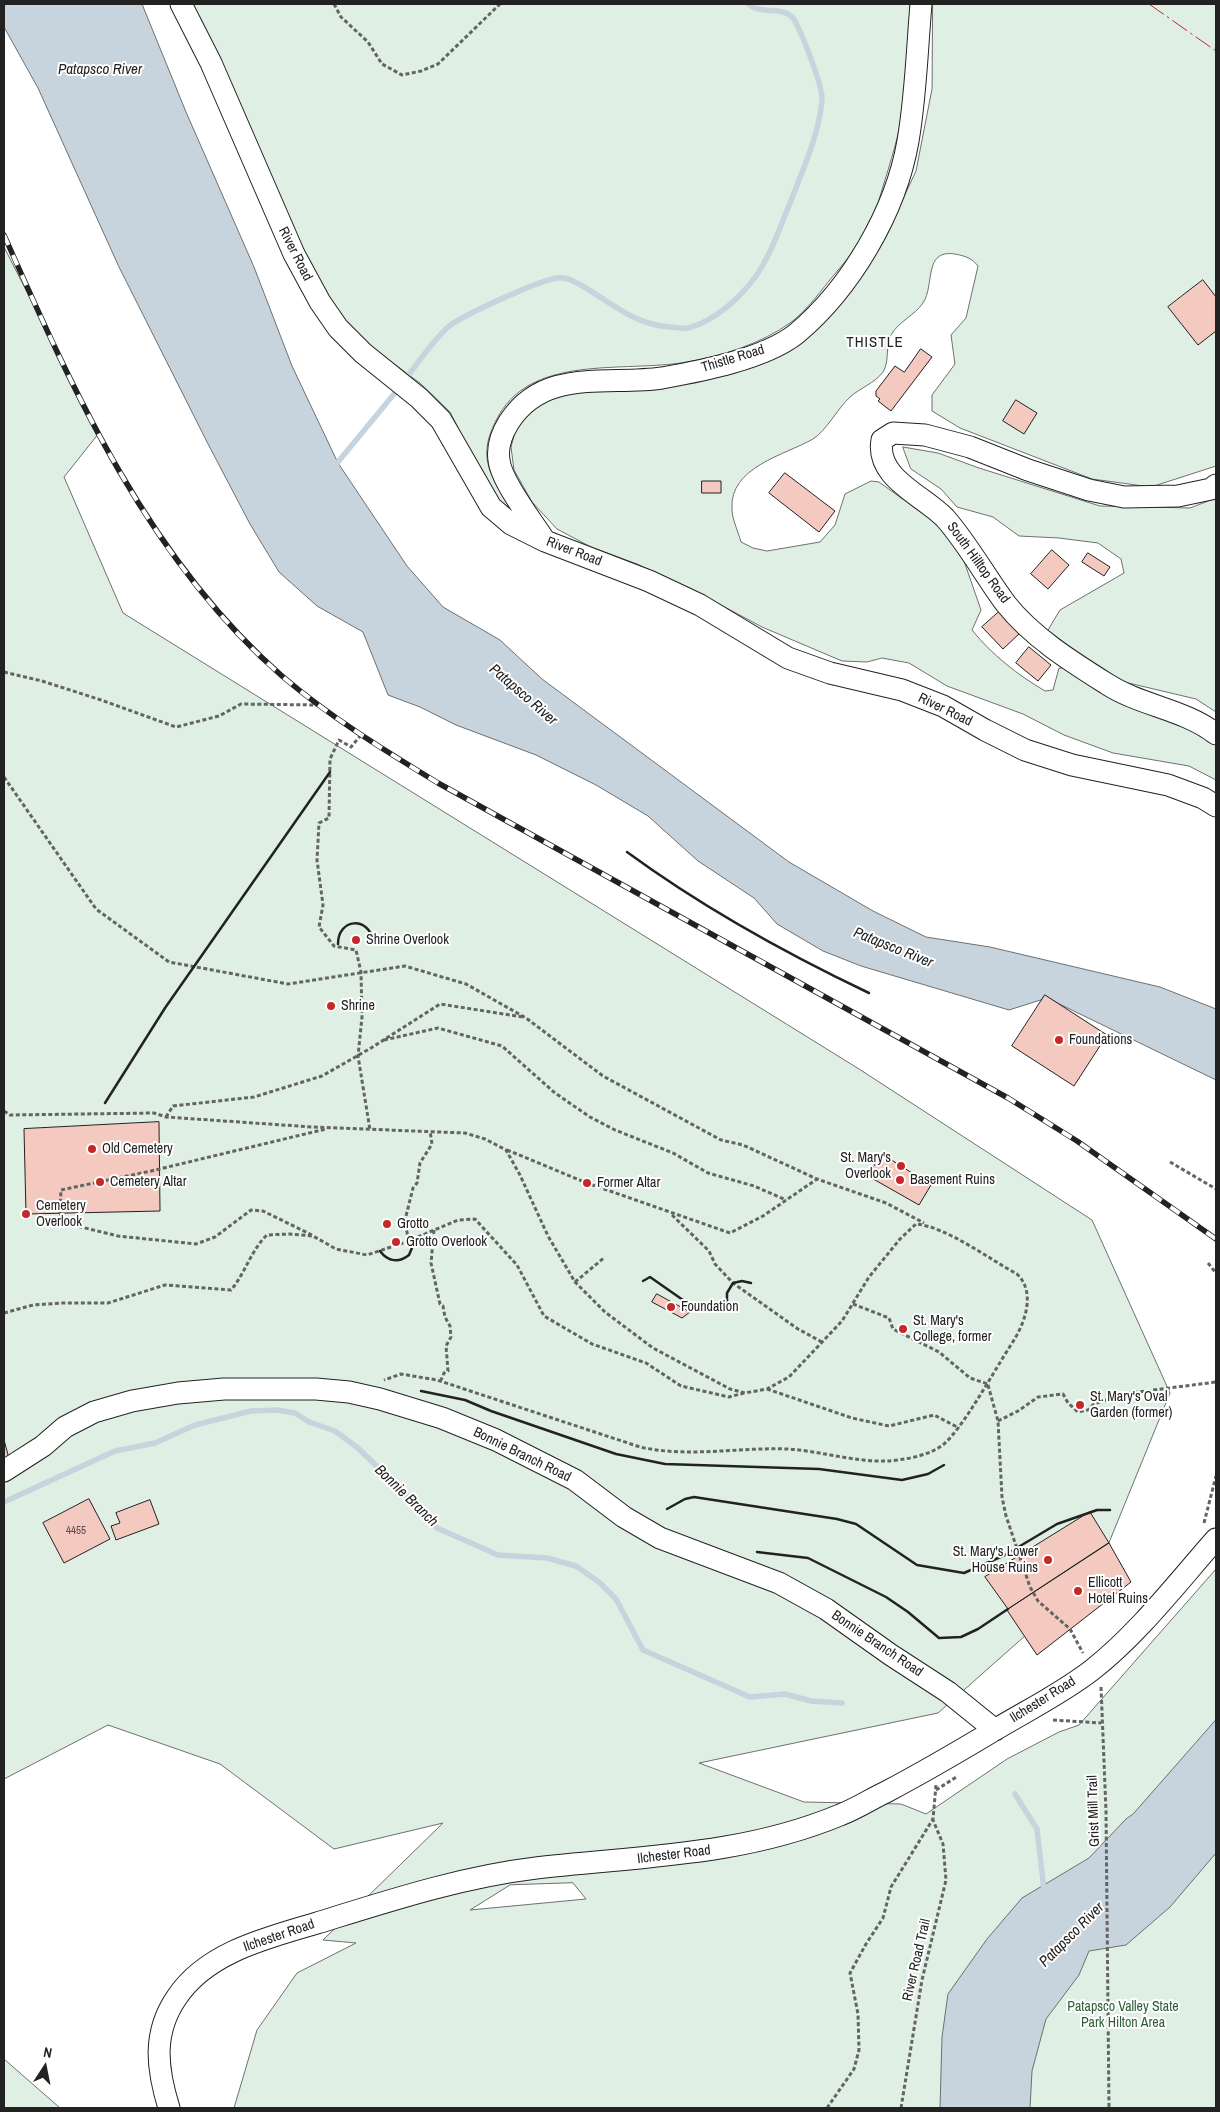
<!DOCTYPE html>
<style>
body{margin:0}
#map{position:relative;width:1220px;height:2112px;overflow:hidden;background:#fff;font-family:"Archivo Narrow",sans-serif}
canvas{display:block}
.frame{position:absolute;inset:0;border:5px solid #222;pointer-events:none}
.north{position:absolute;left:20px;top:2042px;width:50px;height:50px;-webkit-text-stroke:4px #fff;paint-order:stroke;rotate:11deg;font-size:14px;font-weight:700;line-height:20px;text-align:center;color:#222}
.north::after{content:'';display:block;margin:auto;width:18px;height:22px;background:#222;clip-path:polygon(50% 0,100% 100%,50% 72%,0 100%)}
</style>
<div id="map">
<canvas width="1220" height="2112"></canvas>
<div class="frame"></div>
<div class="north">N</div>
</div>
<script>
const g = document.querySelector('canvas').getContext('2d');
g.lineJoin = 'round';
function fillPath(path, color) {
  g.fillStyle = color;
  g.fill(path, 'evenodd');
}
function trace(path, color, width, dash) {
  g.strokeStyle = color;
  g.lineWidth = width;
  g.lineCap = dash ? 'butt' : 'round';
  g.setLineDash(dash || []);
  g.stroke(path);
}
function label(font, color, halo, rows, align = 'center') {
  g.font = font + ' "Archivo Narrow",sans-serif';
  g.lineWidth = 4;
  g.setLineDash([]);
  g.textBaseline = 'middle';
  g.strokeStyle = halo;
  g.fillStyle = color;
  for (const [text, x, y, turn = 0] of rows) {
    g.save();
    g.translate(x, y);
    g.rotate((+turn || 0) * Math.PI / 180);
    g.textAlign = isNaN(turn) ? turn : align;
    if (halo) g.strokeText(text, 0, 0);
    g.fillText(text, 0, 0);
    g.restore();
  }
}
const green = new Path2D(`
 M191,4h719c-1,29 1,60 -4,89 -4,30 -12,58 -21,87 -5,16 -10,36 -19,51 -9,18 -24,34 -37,50 -12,15 -24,31 -39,42 -28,20 -65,32 -98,38 -61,13 -157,-9 -193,54 -24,42 -9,59 13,96l-17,-10 -45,-89 -29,-28 -52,-39 -24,-24 -18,-25 -25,-46z
 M933,4h283v462l-65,21 -59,-8 -132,-51 -28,-17v-16l23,-31 -4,-29 15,-17 12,-52c-6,-8 -13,-10 -23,-12 -32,-5 -20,31 -32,49 -8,12 -25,19 -32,32 -6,10 -1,26 -8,37 -8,11 -23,16 -33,25 -12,11 -24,34 -37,42 -28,16 -84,28 -81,70 0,10 6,22 9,33l12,6 14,3 53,-9 15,-17 10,-31 26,-13 8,1 58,42 9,11 18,26 17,49 -9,20c20,25 46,45 73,61l8,-1 6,-22h6l151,74v38l-27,-14 -76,-13 -49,-18 -41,-21 -76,-28 -38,-23 -27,-5 -15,4 -25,-1 -80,-34 -71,-38 -54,-25 -46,-17 -34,-18 -25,-27 -18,-32 -3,-23 4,-15 12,-18 30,-22 164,-20 115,-65 32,-40 26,-49 22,-47 16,-82z
 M4,247l95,186 -35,44 59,136 736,456 233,151 78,173 -73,179 -159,141 -239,50 105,39 97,2 25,10 81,-55 52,-27 20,-7 137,-156v539h-982l23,-78 40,-57 59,-30 -33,-3 120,-117 -109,26 -114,-85 -112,-39 -104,54zM573,1883l13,16 -116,11 40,-25z
 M903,447l35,6 41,15 121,38 90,2 26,-10v214l-20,-13 -76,-18 -75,-46 15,-25 64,-37 -3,-14 -23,-16 -39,-5 -40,-2 -26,-19 -36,-10 -16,-18 -30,-20z
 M4,2059l56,49h-56z`);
const water = new Path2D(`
 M4,4h138l44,108 68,155 38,99 46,97 69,103 36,41 57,33 42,39 247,183 84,49 53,26 64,10 170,40 56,22v71l-169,-82 -38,12 -148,-44 -38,-15 -46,-27 -23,-26 -56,-37 -50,-45 -52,-31 -60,-30 -80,-30 -36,-18 -32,-12 -25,-63 -46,-26 -38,-34 -29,-48 -43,-82 -88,-175 -81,-179 -34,-61z
 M1216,1720v133l-46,54 -44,38 -37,6 -10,24 -33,44 -14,52 -2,37h-90l2,-71 6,-43 39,-55 35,-41 67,-40 37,-39 7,-5z`);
const stream = new Path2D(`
 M404,381c14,-18 27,-38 43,-53 11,-11 93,-48 110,-50 5,-1 13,1 18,4 32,16 55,42 94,45 6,0 13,2 19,1 27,-7 52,-30 68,-52 14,-20 23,-46 32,-68 13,-34 31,-72 34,-108 1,-14 -20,-66 -27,-79 -10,-17 -33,-5 -47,-17
 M333,468l66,-80
 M4,1502l111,-51 40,-8 40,-18 56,-14 26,-1 18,3 14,9 26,9 23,17 42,41 37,39 61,27 49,3 29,8 23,16 17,17 27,51 107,47 35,-3 26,7 31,2
 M1015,1794l22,35 7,61`);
const building = new Path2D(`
 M1203,280l13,17v34l-18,14 -30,-38z
 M921,349l11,8 -41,54 -13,-10 2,-2 -4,-3v-5l19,-25 9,6z
 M1016,400l21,13 -13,21 -21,-13z
 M785,473l50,38 -16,21 -50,-39z
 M702,481h19v12h-19z
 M1052,550l17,15 -21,24 -17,-15z
 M1088,553l22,14 -6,9 -22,-14z
 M1000,611l20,22 -17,16 -21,-22z
 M1029,647l22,18 -13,16 -22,-18z
 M1045,995l62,40 -33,51 -62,-40z
 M159,1122l1,89 -134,3 -2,-85z
 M882,1154l49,31 -12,20 -51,-29z
 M657,1294l33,18 -8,6 -30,-16z
 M4,1440l6,22 -6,2z
 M89,1499l21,40 -46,24 -21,-40z
 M150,1500l9,24 -43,16 -5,-14 9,-3 -4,-10z
 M1090,1512l19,31 -101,66 -23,-32z
 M1109,1543l22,39 -94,73 -30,-45z`);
const path = new Path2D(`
 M334,4l7,13 27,25 14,22 20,11 19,-4 17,-7 62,-60
 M4,672l38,9 59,19 75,27 43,-11 22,-12 77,1
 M361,735l-10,12 -12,-7 -9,19 -1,59 -10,5 -2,37 6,45 -4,22 15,19 22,4 5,22 1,45 -4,39 12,74
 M4,777l92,132 73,53 119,22 117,-18 61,18 60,34 77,58 118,64 22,5 74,34 69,24 38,20
 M384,1040l54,-12 64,18 53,47 35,24 25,13 58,23 35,20 46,13 32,14
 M4,1111l6,4 144,-2 12,4 146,10 153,6 20,6 21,11 14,25 28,61 27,46 30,30 48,36 77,41 15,4 22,-4 22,-12 53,-56 27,-44 31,-38 16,-15c31,3 73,35 101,50 19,18 8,48 -3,66 -16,25 -30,50 -46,74 -7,10 -15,22 -24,30 -15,12 -40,16 -58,17 -32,1 -66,-10 -98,-12 -50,-2 -99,9 -148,-2l-203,-67 -36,-6 -17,6
 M166,1117l7,-11 81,-9 68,-21 49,-28 69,-44 83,13
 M507,1150l80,33 143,50 33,-17 54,-37
 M1170,1162l46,27
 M672,1215l37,36 6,13 18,19 65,46 24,13
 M434,1230l-3,33 9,41 3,2 2,11 5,9 1,11 -5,9 2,25 -4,2 -3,7 2,1
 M312,1235l-49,-24 -12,-1 -36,27 -19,7 -78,-8 -41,-10 -15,-6 -2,-8 1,-22 90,-19 175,-42
 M408,1241l-1,-9 -3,-8 9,-36 4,-5 3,-20 12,-19 -2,-13
 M1208,1263l8,10
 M575,1282l30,-25
 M853,1304l36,14 4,11 46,23 31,26 18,6
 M4,1313l29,-8 29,-2h46l57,-18 66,5c15,-18 20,-40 36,-55l22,-1 24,2 23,13 31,6 39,-13 52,-22 17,-1 42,46 27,51 48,28 54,19 35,23 48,11 15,-4
 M988,1385l10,36 4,76 4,19 24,71 8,14 32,28 13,24
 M767,1389l85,29 37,8 45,-11 25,13
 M998,1421l20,-10 20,-14 25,-3 5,9 10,9 10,-2 6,-6 29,-10 93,-12
 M1204,1523l12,-47
 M1101,1687l5,124 3,297
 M1053,1720l48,3
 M936,1790l22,-14
 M827,2108l27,-39 5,-19 -1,-36 -8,-41 16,-29 17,-26 8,-31 42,-68 3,-34
 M901,2108l21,-128 24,-100 -3,-36 -10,-24`);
const minor = new Path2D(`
 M181,4l30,59 83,191 26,48 18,26 25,25 56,45 22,22 50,87 20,17 34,17 104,40 51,24 88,53 42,15 72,17 41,16 42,24 40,20 47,15 96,20 35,13 13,8
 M1216,485l-5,4 -33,7 -54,1 -35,-7 -61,-20 -58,-23 -45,-12 -32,-2 -11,7c-7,38 41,55 63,78 23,26 40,58 61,86 26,33 66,58 101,80 34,22 77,25 109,50
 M545,541c-12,-19 -44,-60 -46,-81 -2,-13 3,-27 10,-38 35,-55 99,-36 153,-44 39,-7 102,-19 134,-44 55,-46 100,-123 112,-193 8,-46 9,-91 13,-137
 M4,1471l39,-25 22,-19 29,-15 38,-11 46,-8 46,-4h92l33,3 31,7 62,19 54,22 79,40 49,37 36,21 119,45 47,26 65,46 57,37 47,38
 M169,2108c-12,-39 -17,-75 8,-111 30,-45 90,-59 140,-74 71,-22 144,-46 219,-55 105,-12 205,-12 304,-53 16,-6 31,-16 46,-23 36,-19 72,-40 107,-61 33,-20 68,-37 99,-61 47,-37 85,-87 124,-131`);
const rail = new Path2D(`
 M4,235c70,158 145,325 278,441 48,41 102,74 156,107l570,315 69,43 139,98`);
const wall = new Path2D(`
 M627,852c75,55 158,101 242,141
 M338,944c0,-26 31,-28 35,-3
 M105,1103l60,-95 165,-236
 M380,1251c8,11 19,12 29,4l5,-12
 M643,1281l7,-4 43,30
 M727,1308v-15l6,-10 9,-2 9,2
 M421,1391l44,9 26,11 125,43 49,10 154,5 83,11 26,-6 16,-9
 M667,1509l18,-10 9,-2 143,22 19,5 61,41 47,8 41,-18 52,-31 40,-14h13
 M757,1552l51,6 78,39 22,15 31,26 22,-1 17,-8 30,-20`);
const power = new Path2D(`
 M1149,4l67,47`);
const markers = [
 [356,940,5,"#c62828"],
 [331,1006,5,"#c62828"],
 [1059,1040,5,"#c62828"],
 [92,1149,5,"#c62828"],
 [901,1166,5,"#c62828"],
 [900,1180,5,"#c62828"],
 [100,1182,5,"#c62828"],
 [587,1183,5,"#c62828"],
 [26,1214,5,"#c62828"],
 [387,1224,5,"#c62828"],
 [396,1242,5,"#c62828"],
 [671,1307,5,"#c62828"],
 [903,1329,5,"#c62828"],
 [1080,1405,5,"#c62828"],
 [1048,1560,5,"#c62828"],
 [1078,1591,5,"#c62828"]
];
const numberNames = [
 ["4455",76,1531]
];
const streetNames = [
 ["River Road",295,254,63],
 ["Thistle Road",733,359,-17],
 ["River Road",574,552,21],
 ["South Hilltop Road",978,563,54],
 ["River Road",945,710,26],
 ["Bonnie Branch Road",522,1455,26],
 ["Bonnie Branch Road",877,1644,34],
 ["Ilchester Road",1043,1700,-32],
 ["Grist Mill Trail",1094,1811,-92],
 ["Ilchester Road",674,1855,-7],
 ["Ilchester Road",279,1936,-19],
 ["River Road Trail",917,1960,-77]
];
const poiNames = [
 ["Shrine Overlook",366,940],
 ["Shrine",341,1006],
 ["Foundations",1069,1040],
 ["Old Cemetery",102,1149],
 ["St. Mary's",891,1158,"right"],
 ["Overlook",891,1174,"right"],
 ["Basement Ruins",910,1180],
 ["Cemetery Altar",110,1182],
 ["Former Altar",597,1183],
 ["Cemetery",36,1206],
 ["Overlook",36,1222],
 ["Grotto",397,1224],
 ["Grotto Overlook",406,1242],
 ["Foundation",681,1307],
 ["St. Mary's",913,1321],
 ["College, former",913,1337],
 ["St. Mary's Oval",1090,1397],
 ["Garden (former)",1090,1413],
 ["St. Mary's Lower",1038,1552,"right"],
 ["House Ruins",1038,1568,"right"],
 ["Ellicott",1088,1583],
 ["Hotel Ruins",1088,1599]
];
const parkNames = [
 ["Patapsco Valley State",1123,2007],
 ["Park Hilton Area",1123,2023]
];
const waterNames = [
 ["Patapsco River",100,70],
 ["Patapsco River",523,695,41],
 ["Patapsco River",893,948,22],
 ["Bonnie Branch",406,1496,44],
 ["Patapsco River",1072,1935,-45]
];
const neighbourhoodNames = [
 ["THISTLE",875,343]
];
fillPath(green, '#e0efe3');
trace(green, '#6f6f6f', 1);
fillPath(water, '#c7d3dd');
trace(water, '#6f6f6f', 1);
trace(stream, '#c7d3dd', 5.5);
fillPath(building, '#f3c9c0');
trace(building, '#222', 1);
trace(minor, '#222', 23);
trace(path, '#646464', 3, [4, 2.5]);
trace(minor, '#fff', 21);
trace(rail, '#222', 5.5);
trace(rail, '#fff', 4, [11]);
trace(wall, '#222', 2.5);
trace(power, '#c62828', 1, [18, 4, 2.5, 4]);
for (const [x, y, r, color] of markers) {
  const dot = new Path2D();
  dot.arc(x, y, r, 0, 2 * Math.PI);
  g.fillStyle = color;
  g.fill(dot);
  trace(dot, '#fff', 2);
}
label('11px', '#564c4a', null, numberNames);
label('14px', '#222', '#fff', streetNames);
label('14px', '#222', '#fff', poiNames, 'left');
label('14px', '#2f5e38', '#fff', parkNames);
label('italic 15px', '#222', '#fff', waterNames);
g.letterSpacing = '1px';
label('15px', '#222', '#fff', neighbourhoodNames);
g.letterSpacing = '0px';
</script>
